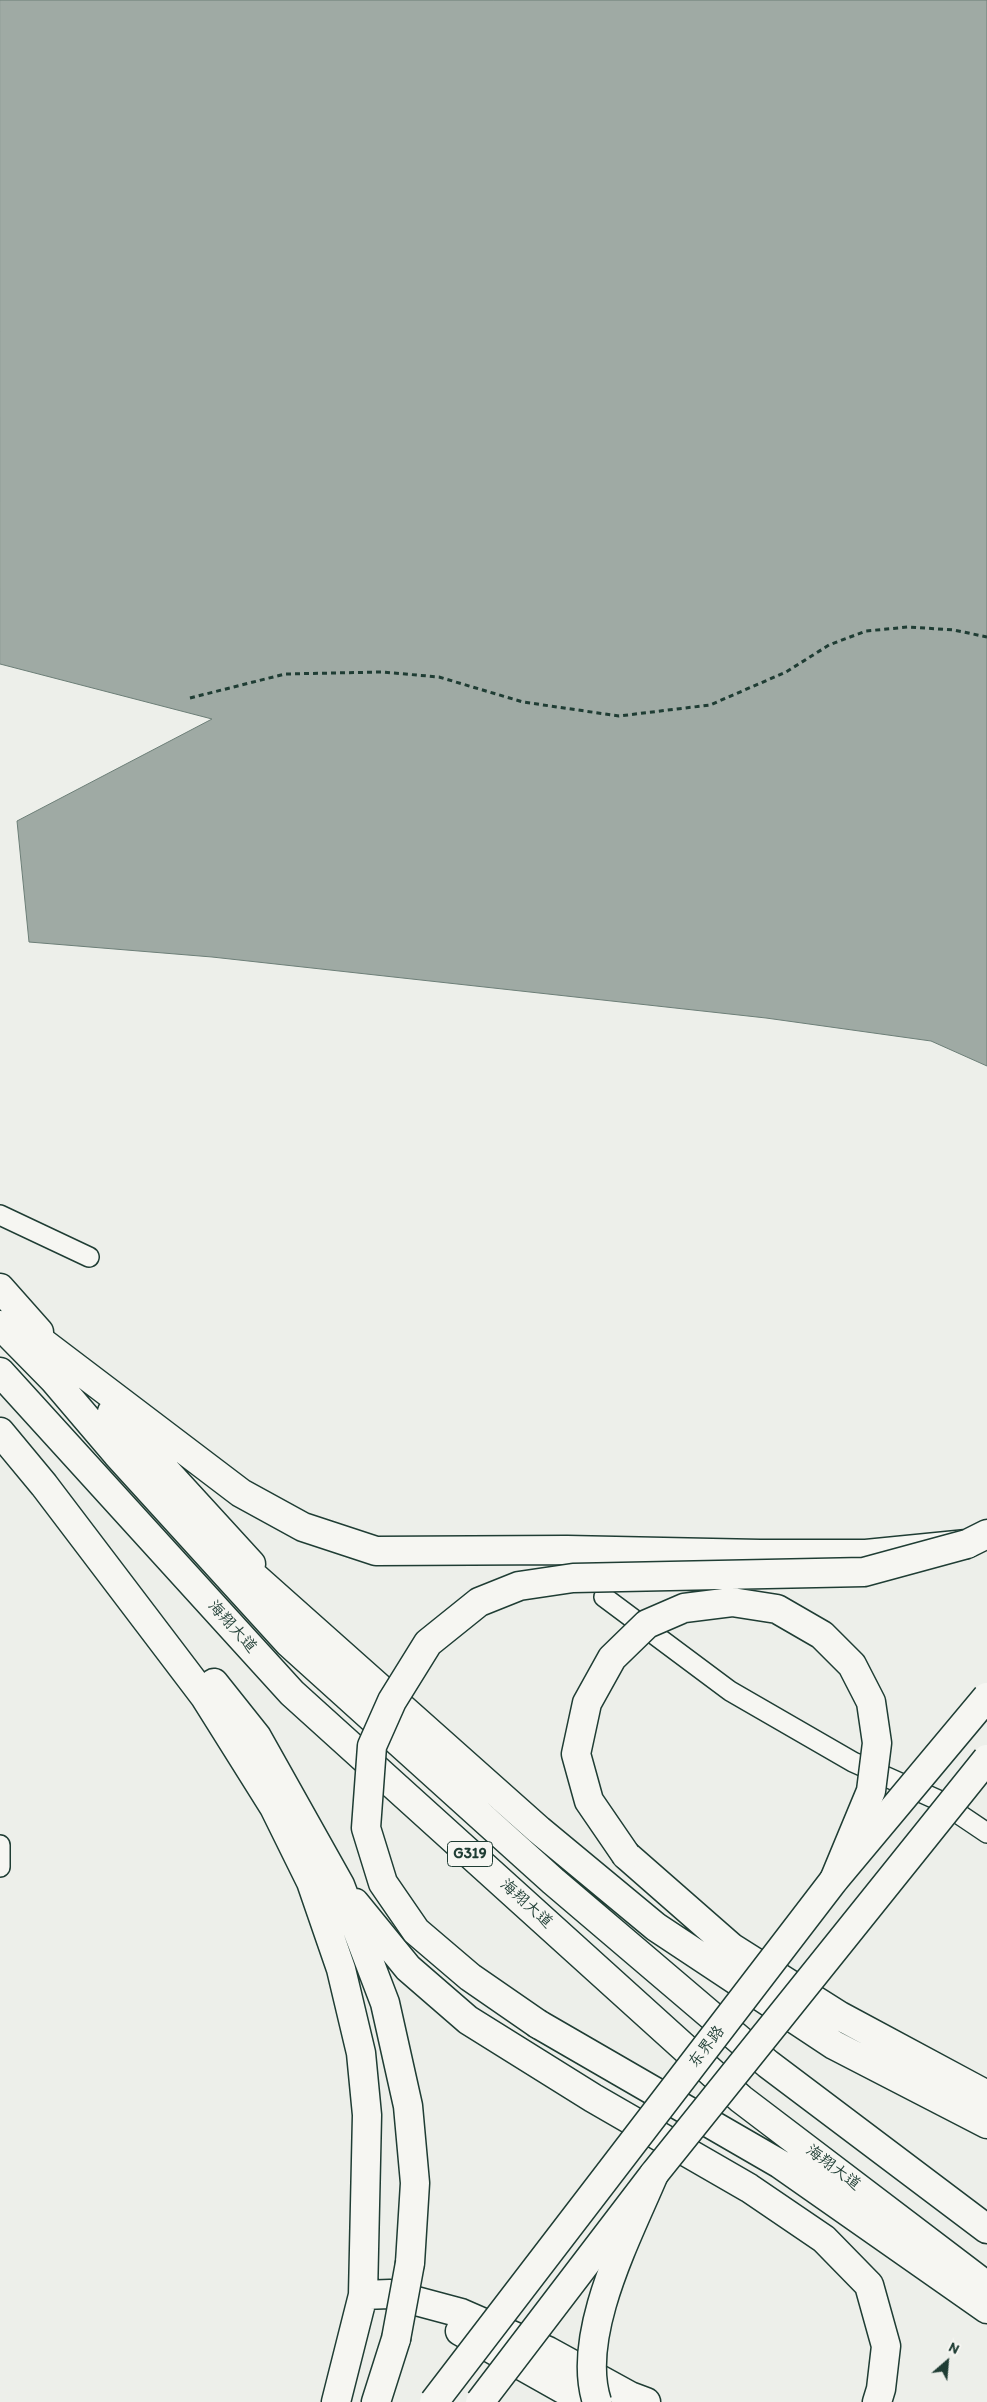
<!DOCTYPE html>
<meta charset="utf-8">
<style>
body{margin:0}
#map{position:relative;width:987px;height:2402px;overflow:hidden;background:#edefea;font-family:Itim,sans-serif}
canvas{display:block}
.north{position:absolute;left:922px;top:2337px;width:50px;height:50px;-webkit-text-stroke:4px #f6f6f2;paint-order:stroke;rotate:27deg;font-size:14px;font-weight:700;line-height:20px;text-align:center;color:#1f3d34}
.north::after{content:'';display:block;margin:auto;width:18px;height:22px;background:#1f3d34;clip-path:polygon(50% 0,100% 100%,50% 72%,0 100%)}
</style>
<div id="map">
<canvas width="987" height="2402"></canvas>
<div class="north">N</div>
</div>
<script>
const g = document.querySelector('canvas').getContext('2d');
g.lineJoin = 'round';
function fillPath(path, color) {
  g.fillStyle = color;
  g.fill(path, 'evenodd');
}
function trace(path, color, width, dash) {
  g.strokeStyle = color;
  g.lineWidth = width;
  g.lineCap = dash ? 'butt' : 'round';
  g.setLineDash(dash || []);
  g.stroke(path);
}
function label(font, color, halo, rows, align = 'center') {
  g.font = font + ' Itim,"LXGW WenKai TC",sans-serif';
  g.lineWidth = 4.5;
  g.setLineDash([]);
  g.textBaseline = 'middle';
  g.strokeStyle = halo;
  g.fillStyle = color;
  for (const [text, x, y, turn = 0] of rows) {
    g.save();
    g.translate(x, y);
    g.rotate((+turn || 0) * Math.PI / 180);
    g.textAlign = isNaN(turn) ? turn : align;
    if (halo) g.strokeText(text, 0, 0);
    g.fillText(text, 0, 0);
    g.restore();
  }
}
const water = new Path2D(`
 M0,0h987v1066l-56,-25 -165,-23 -554,-61 -183,-15 -12,-121 195,-102 -212,-55z`);
const path = new Path2D(`
 M190,698l95,-24 97,-2 57,5 84,25 96,14 91,-11 76,-33 43,-27 37,-14 42,-4 46,3 33,7`);
const minor = new Path2D(`
 M0,1215l89,42
 M604,1597l126,94 123,71 85,38 49,33
 M0,1845v22`);
const trunk = new Path2D(`
 M0,1288l39,44
 M17,1323l224,170 62,34 73,24 191,-1 193,4h106l101,-10 20,-10
 M0,1325l54,55 63,74 172,189 264,238 215,183 219,165
 M0,1372l292,321 449,406 246,187
 M112,1412l139,152
 M0,1432l44,53 161,212 69,110 37,75 30,87 20,84 6,62 -4,180 -27,107
 M230,1555l309,275 117,97 178,118 153,79
 M214,1683l43,54 83,148 45,118 23,103 7,77 -5,80
 M626,1855l105,92 109,69 147,79
 M355,1903l53,65 60,52 125,78 156,90 75,51 45,46 17,61 -5,43 -4,13
 M538,2024l242,140 207,145
 M363,2295l27,-1 71,19 87,38 82,45 16,6
 M460,2331l126,71
 M376,2402l20,-63`);
const primaryBridge = new Path2D(`
 M434,2402l400,-522 153,-183
 M480,2402l174,-228 333,-415`);
const trunkBridge = new Path2D(`
 M626,1855l-37,-54 -13,-47 11,-51 25,-45 35,-34 37,-16 48,-6 45,7 45,26 30,30 19,37 6,41 -6,48 -37,89
 M538,2024l-68,-47 -54,-46 -33,-48 -17,-55 6,-82 20,-45 36,-58 51,-41 40,-16 54,-8 291,-6 103,-28
 M396,2339l14,-76
 M597,2402c-22,-67 31,-166 57,-228`);
const shields = [
 [470,1854,45]
];
const shieldNames = [
 ["G319",470,1854]
];
const streetNames = [
 ["海翔大道",232,1627,48],
 ["海翔大道",526,1904,42],
 ["东界路",707,2047,-52],
 ["海翔大道",833,2168,37]
];
fillPath(water, '#9faaa4');
trace(water, '#6c7e77', 1);
trace(minor, '#1f3d34', 22);
trace(trunk, '#1f3d34', 31);
trace(path, '#1f3d34', 3, [5, 4]);
trace(minor, '#f6f6f2', 19);
trace(trunk, '#f6f6f2', 28);
trace(primaryBridge, '#1f3d34', 31, []);
trace(trunkBridge, '#1f3d34', 31, []);
trace(primaryBridge, '#f6f6f2', 28);
trace(trunkBridge, '#f6f6f2', 28);
for (const [x, y, w] of shields) {
  const box = new Path2D();
  box.roundRect(x - w / 2, y - 12.5, w, 25, 4);
  g.fillStyle = '#f6f6f2';
  g.fill(box);
  trace(box, '#1f3d34', 1);
}
label('bold 15px', '#1f3d34', null, shieldNames);
label('16px', '#1f3d34', '#f6f6f2', streetNames);
</script>
